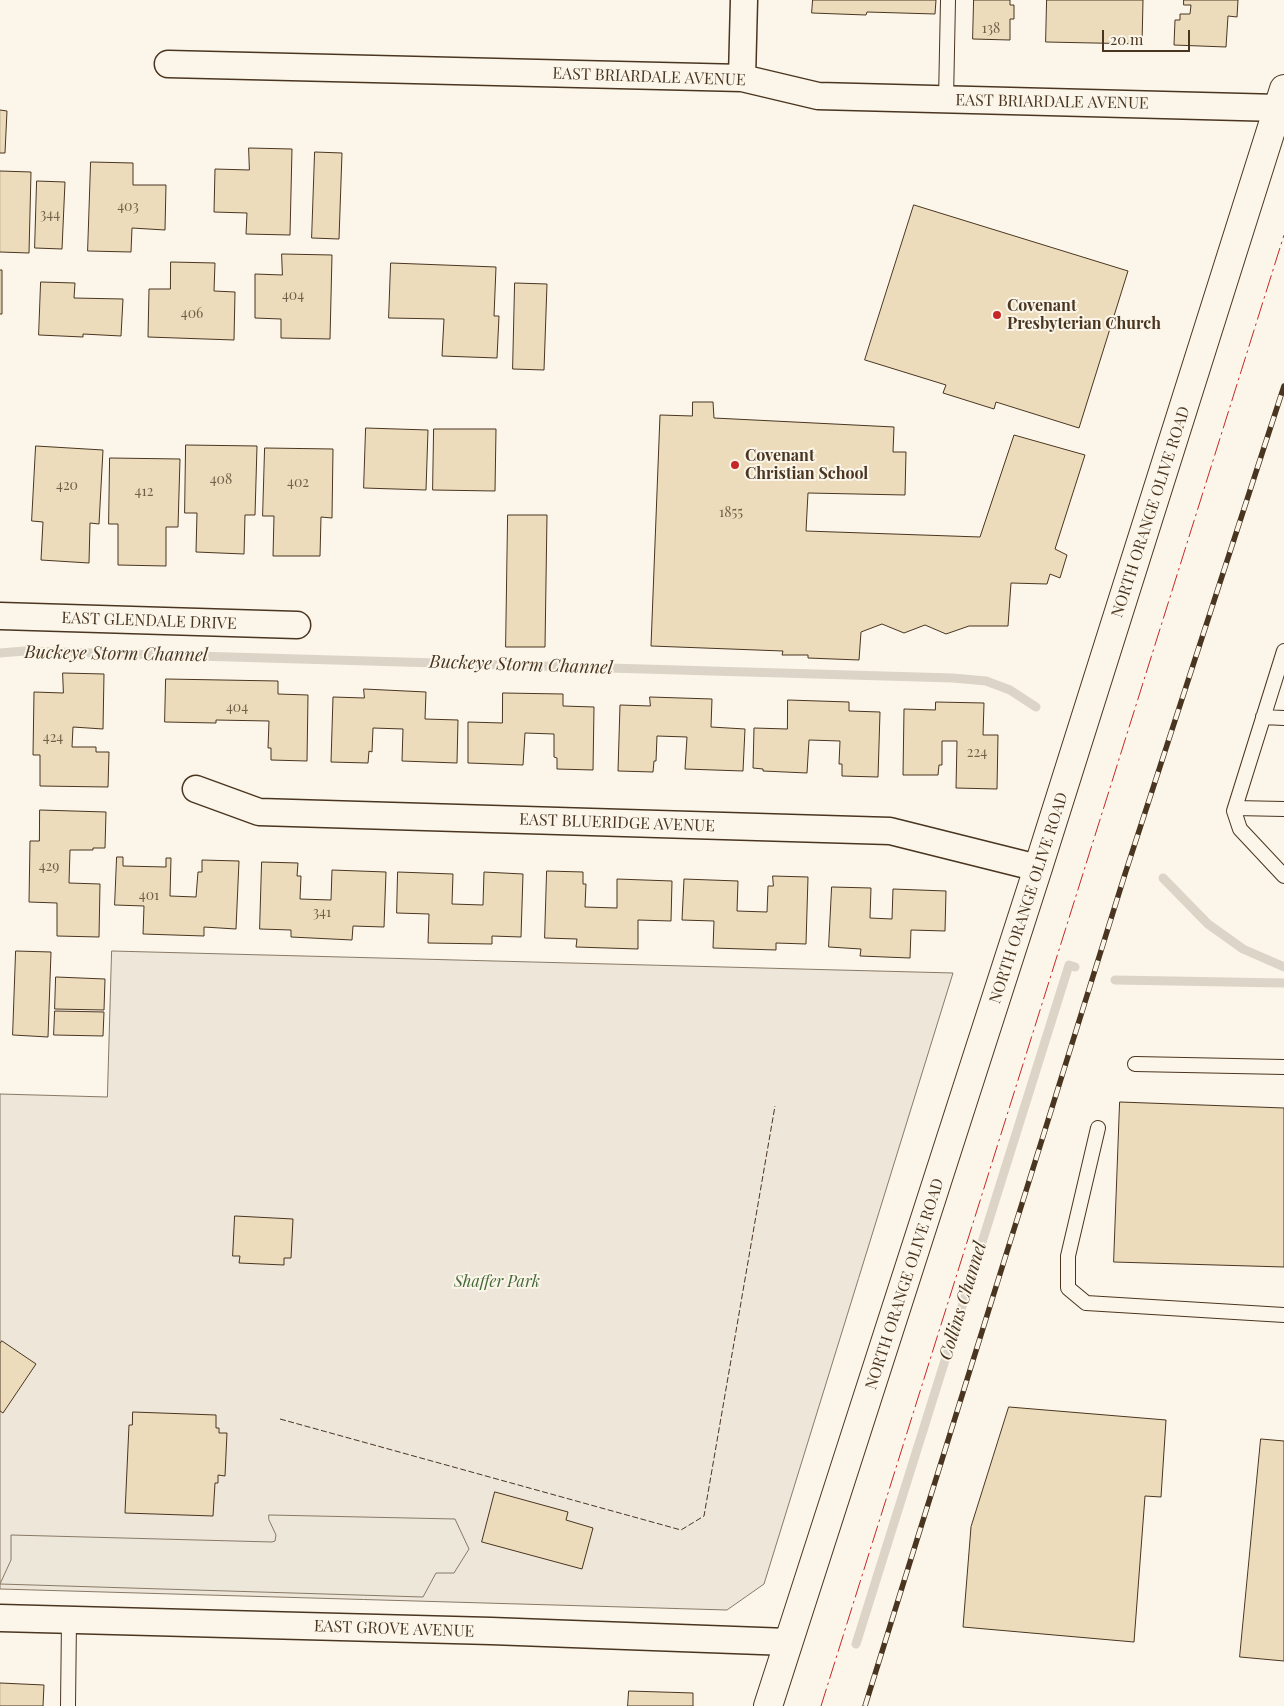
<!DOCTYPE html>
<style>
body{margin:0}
#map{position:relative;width:1284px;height:1706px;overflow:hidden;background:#fbf6e9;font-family:"Playfair Display",serif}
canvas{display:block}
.scale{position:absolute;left:1102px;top:30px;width:88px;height:22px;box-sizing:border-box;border:2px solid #4a3520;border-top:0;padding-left:6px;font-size:15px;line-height:18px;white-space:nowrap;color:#4a3520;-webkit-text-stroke:4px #fbf6e9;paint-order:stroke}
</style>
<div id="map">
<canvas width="1284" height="1706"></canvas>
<div class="scale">20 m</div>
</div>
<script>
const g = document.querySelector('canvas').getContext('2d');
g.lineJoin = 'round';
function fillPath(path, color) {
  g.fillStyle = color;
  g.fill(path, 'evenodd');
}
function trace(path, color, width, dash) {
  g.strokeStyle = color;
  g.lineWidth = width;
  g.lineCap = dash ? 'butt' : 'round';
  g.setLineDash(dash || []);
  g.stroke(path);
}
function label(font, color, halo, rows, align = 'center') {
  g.font = font + ' "Playfair Display",serif';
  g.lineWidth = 4;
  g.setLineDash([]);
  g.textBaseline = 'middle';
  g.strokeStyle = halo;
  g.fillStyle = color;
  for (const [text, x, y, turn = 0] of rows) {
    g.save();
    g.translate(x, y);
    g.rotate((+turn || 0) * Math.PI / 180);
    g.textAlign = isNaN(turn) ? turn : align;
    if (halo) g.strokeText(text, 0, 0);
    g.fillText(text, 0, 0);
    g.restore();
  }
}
const green = new Path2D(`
 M112,951l841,22 -189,611 -37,26 -727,-21v-495l107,3z`);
const parking = new Path2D(`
 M269,1515l186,4 14,30 -15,24h-18l-13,24 -423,-13 11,-24v-25l261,7 3,-1 1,-6 -7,-15z`);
const stream = new Path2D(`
 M0,653l24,-2 929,27 33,3 24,9 26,17
 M1163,878l45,46 35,25 41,18
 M1115,980l169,3
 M856,1644l213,-679 6,2`);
const building = new Path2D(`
 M813,0h123l-1,14 -68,-2 -1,3 -54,-2z
 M974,0h36v5h4v14h-4v21l-37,-1z
 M1047,0h96l-1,44 -96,-2z
 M1184,0h54l-1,17 -9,-1 -2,31 -52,-2 1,-25h5v-6h10l1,-9h-7z
 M0,110l7,1 -2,42h-5z
 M249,148l43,1 -2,86 -44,-1 1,-21 -33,-1 1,-43 34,1z
 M315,152l27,1 -3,86 -27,-1z
 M91,162l42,1v22h33l-1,45 -33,-2 -1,24 -43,-1z
 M0,171l31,1 -2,81 -29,-1z
 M37,181l28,1 -3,67 -27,-1z
 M914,205l214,66 -49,157 -83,-26 -2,7 -51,-16 3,-8 -81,-25z
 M282,254l50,1 -2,84 -49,-1v-19l-26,-1v-44l27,1z
 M171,262l44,1 -1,28 21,1 -1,48 -86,-3 1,-48h21z
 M391,263l105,4 -2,49h5l-2,42 -55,-2 2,-37 -55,-1z
 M0,270h2v44h-2z
 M41,282l34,1 -1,15 49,1 -2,37 -38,-2v3l-44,-2z
 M515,283l32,1 -3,86 -31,-1z
 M693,402h20l1,16 180,9 -1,25h13l-1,43 -97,-2 -2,38 174,6 34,-102 71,20 -30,94 12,6 -7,23 -10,-4 -3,10 -36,-1 -3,43h-39l-23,8 -21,-9 -21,8 -22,-9 -21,8 -2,28 -51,-2v-3h-26l1,-4 -132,-5 9,-231 32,1z
 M366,428l62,2 -2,60 -62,-2z
 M434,429h62l-1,62 -62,-1z
 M186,445l71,1 -2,69h-10l-1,39 -48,-2 1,-39h-12z
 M36,446l67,4 -4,74 -9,-1 -1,40 -48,-3 2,-38 -11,-1z
 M265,448l68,1 -1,69 -11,-1 -1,39h-47l1,-40h-11z
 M110,458l70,1 -2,68h-12v39l-48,-1v-41h-9z
 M508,515h39l-2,132h-39z
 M63,673l41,1 -1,55 -30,-2 -1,20h24v5h13l-1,35 -68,-1v-31h-7l1,-63 29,1z
 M166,679l112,2v13l30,1 -1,66 -36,-1v-12h-3l1,-27 -53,-1v3l-51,-1z
 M364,689l62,3 -1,27 33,1 -1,43 -55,-2 1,-32 -30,-1 -1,24 -3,-1 -1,12 -37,-1 2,-65 31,1z
 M503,693l60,1v12l31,1 -1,63 -36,-1v-11l-3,-1v-23l-29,-1 -2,32 -55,-2v-41l34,1z
 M650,697l62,2 -1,28 34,2 -2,42 -58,-2 2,-32 -30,-1 -1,25h-2l-1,11 -35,-1 2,-66 30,1z
 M788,700l61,2v9l31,1 -2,65 -36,-1v-12h-3l1,-23 -31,-1 -2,33 -44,-2v-2l-10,-1 1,-40 33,1z
 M936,702l48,1 -1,32h15l-1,54 -41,-1 1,-47h-15v24h-3l-1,10h-35l1,-66 31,1z
 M40,810l66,2 -1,36h-12v2h-23l-1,33 31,1 -1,53 -42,-1v-33l-28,-1 1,-61h9z
 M117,857h6v9l43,1v-9h5l-1,38 26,1 2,-25h4v-12l37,1 -3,68 -32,-2v9l-61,-2 1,-28 -29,-1z
 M262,862l36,1 -1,13h4l-1,23 31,1 1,-30 54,2 -2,55 -31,-1 -1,14 -61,-3v-7l-31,-1z
 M547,871l36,1v12h3l-1,23 32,1v-29l55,2 -1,40 -33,-1v29l-62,-2 1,-8 -32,-1z
 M398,872l55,2 -1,30 31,1 1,-33 39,2 -2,63 -29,-1v8l-64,-1 1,-29 -32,-1z
 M773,876l35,1 -2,67 -30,-1v7l-63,-2 1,-27 -32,-1 2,-41 54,2 -1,30 30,1 1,-26h5z
 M832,887l39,1 -1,30 22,1 1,-30 53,2 -1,40 -34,-1 -1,28 -50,-2 1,-7 -32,-2z
 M16,951l35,1 -3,85 -35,-2z
 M56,977l49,2 -1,31 -49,-1z
 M55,1011l49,1 -1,24 -49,-1z
 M1120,1102l164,6v159l-170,-5z
 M235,1216l58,3 -2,39h-7v7l-45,-2 1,-7h-7z
 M2,1341l34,23 -33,49 -3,-2v-67z
 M1009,1407l157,13 -5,77 -16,-1 -11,146 -171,-15 8,-100z
 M133,1412l83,3v13h3v5h8l-2,43 -7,-1v8h-3l-2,33 -88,-3 4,-88h3z
 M1261,1439l23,2v220l-44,-4z
 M495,1492l73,20 -2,8 27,8 -11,41 -100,-27z
 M0,1683l44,2 -1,21h-43z
 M629,1691l64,2v13h-65z`);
const lane = new Path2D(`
 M946,100l2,-100
 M1284,651l-50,160 6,18 44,47
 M1263,717l21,1
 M1235,808l49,1
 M1135,1064l149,3
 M1098,1128l-30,128v32l18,15 198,12
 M68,1706l1,-86`);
const street = new Path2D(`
 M168,64l574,14 76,18 461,12
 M742,78l2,-78
 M0,616l297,9
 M196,789l63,23 631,19 148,37
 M0,1618l491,13 297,11`);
const secondary = new Path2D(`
 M768,1706l270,-838 246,-779`);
const rail = new Path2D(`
 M865,1706l260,-832 159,-488`);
const fence = new Path2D(`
 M280,1419l401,111 23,-14 71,-410`);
const power = new Path2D(`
 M821,1706l463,-1471`);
const markers = [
 [997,315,5,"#c62828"],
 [735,465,5,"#c62828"]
];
const numberNames = [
 ["138",991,29],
 ["403",128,207],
 ["344",50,215],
 ["404",293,296],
 ["406",192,314],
 ["408",221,480],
 ["402",298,483],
 ["420",67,486],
 ["412",144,492],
 ["1855",731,513],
 ["404",237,708],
 ["424",53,738],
 ["224",977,753],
 ["429",49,867],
 ["401",149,896],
 ["341",322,913]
];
const streetNames = [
 ["EAST BRIARDALE AVENUE",649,77,2],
 ["EAST BRIARDALE AVENUE",1052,102,1],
 ["NORTH ORANGE OLIVE ROAD",1151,512,-72],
 ["EAST GLENDALE DRIVE",149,621,2],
 ["EAST BLUERIDGE AVENUE",617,823,2],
 ["NORTH ORANGE OLIVE ROAD",1029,898,-72],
 ["NORTH ORANGE OLIVE ROAD",905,1284,-72],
 ["EAST GROVE AVENUE",394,1629,2]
];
const poiNames = [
 ["Covenant",1007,306],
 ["Presbyterian Church",1007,324],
 ["Covenant",745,456],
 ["Christian School",745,474]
];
const parkNames = [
 ["Shaffer Park",497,1282]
];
const waterNames = [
 ["Buckeye Storm Channel",116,654,1],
 ["Buckeye Storm Channel",521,665,2],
 ["Collins Channel",963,1301,-73]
];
fillPath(green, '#ede6d9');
trace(green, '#887966', 1);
fillPath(parking, '#ede7d9');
trace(parking, '#887966', 1);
trace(stream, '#dcd4c6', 9);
fillPath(building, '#ecdcbc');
trace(building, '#4a3520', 1);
trace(lane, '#4a3520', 16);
trace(street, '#4a3520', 29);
trace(secondary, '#4a3520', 30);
trace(lane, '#fbf6e9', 14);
trace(street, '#fbf6e9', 26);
trace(secondary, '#fbf6e9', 28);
trace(rail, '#4a3520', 5.5);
trace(rail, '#fbf6e9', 4, [11]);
trace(fence, '#4a3520', 1, [6, 2.5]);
trace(power, '#c62828', 1, [18, 4, 2.5, 4]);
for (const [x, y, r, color] of markers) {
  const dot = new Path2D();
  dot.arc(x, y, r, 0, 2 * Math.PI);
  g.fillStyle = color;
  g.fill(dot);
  trace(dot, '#fbf6e9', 2);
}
label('14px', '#725f47', null, numberNames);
label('16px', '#4a3520', '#fbf6e9', streetNames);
label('bold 16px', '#4a3520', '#fbf6e9', poiNames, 'left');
label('italic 16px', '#436837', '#fbf6e9', parkNames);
label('italic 18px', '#4a3520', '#fbf6e9', waterNames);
</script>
